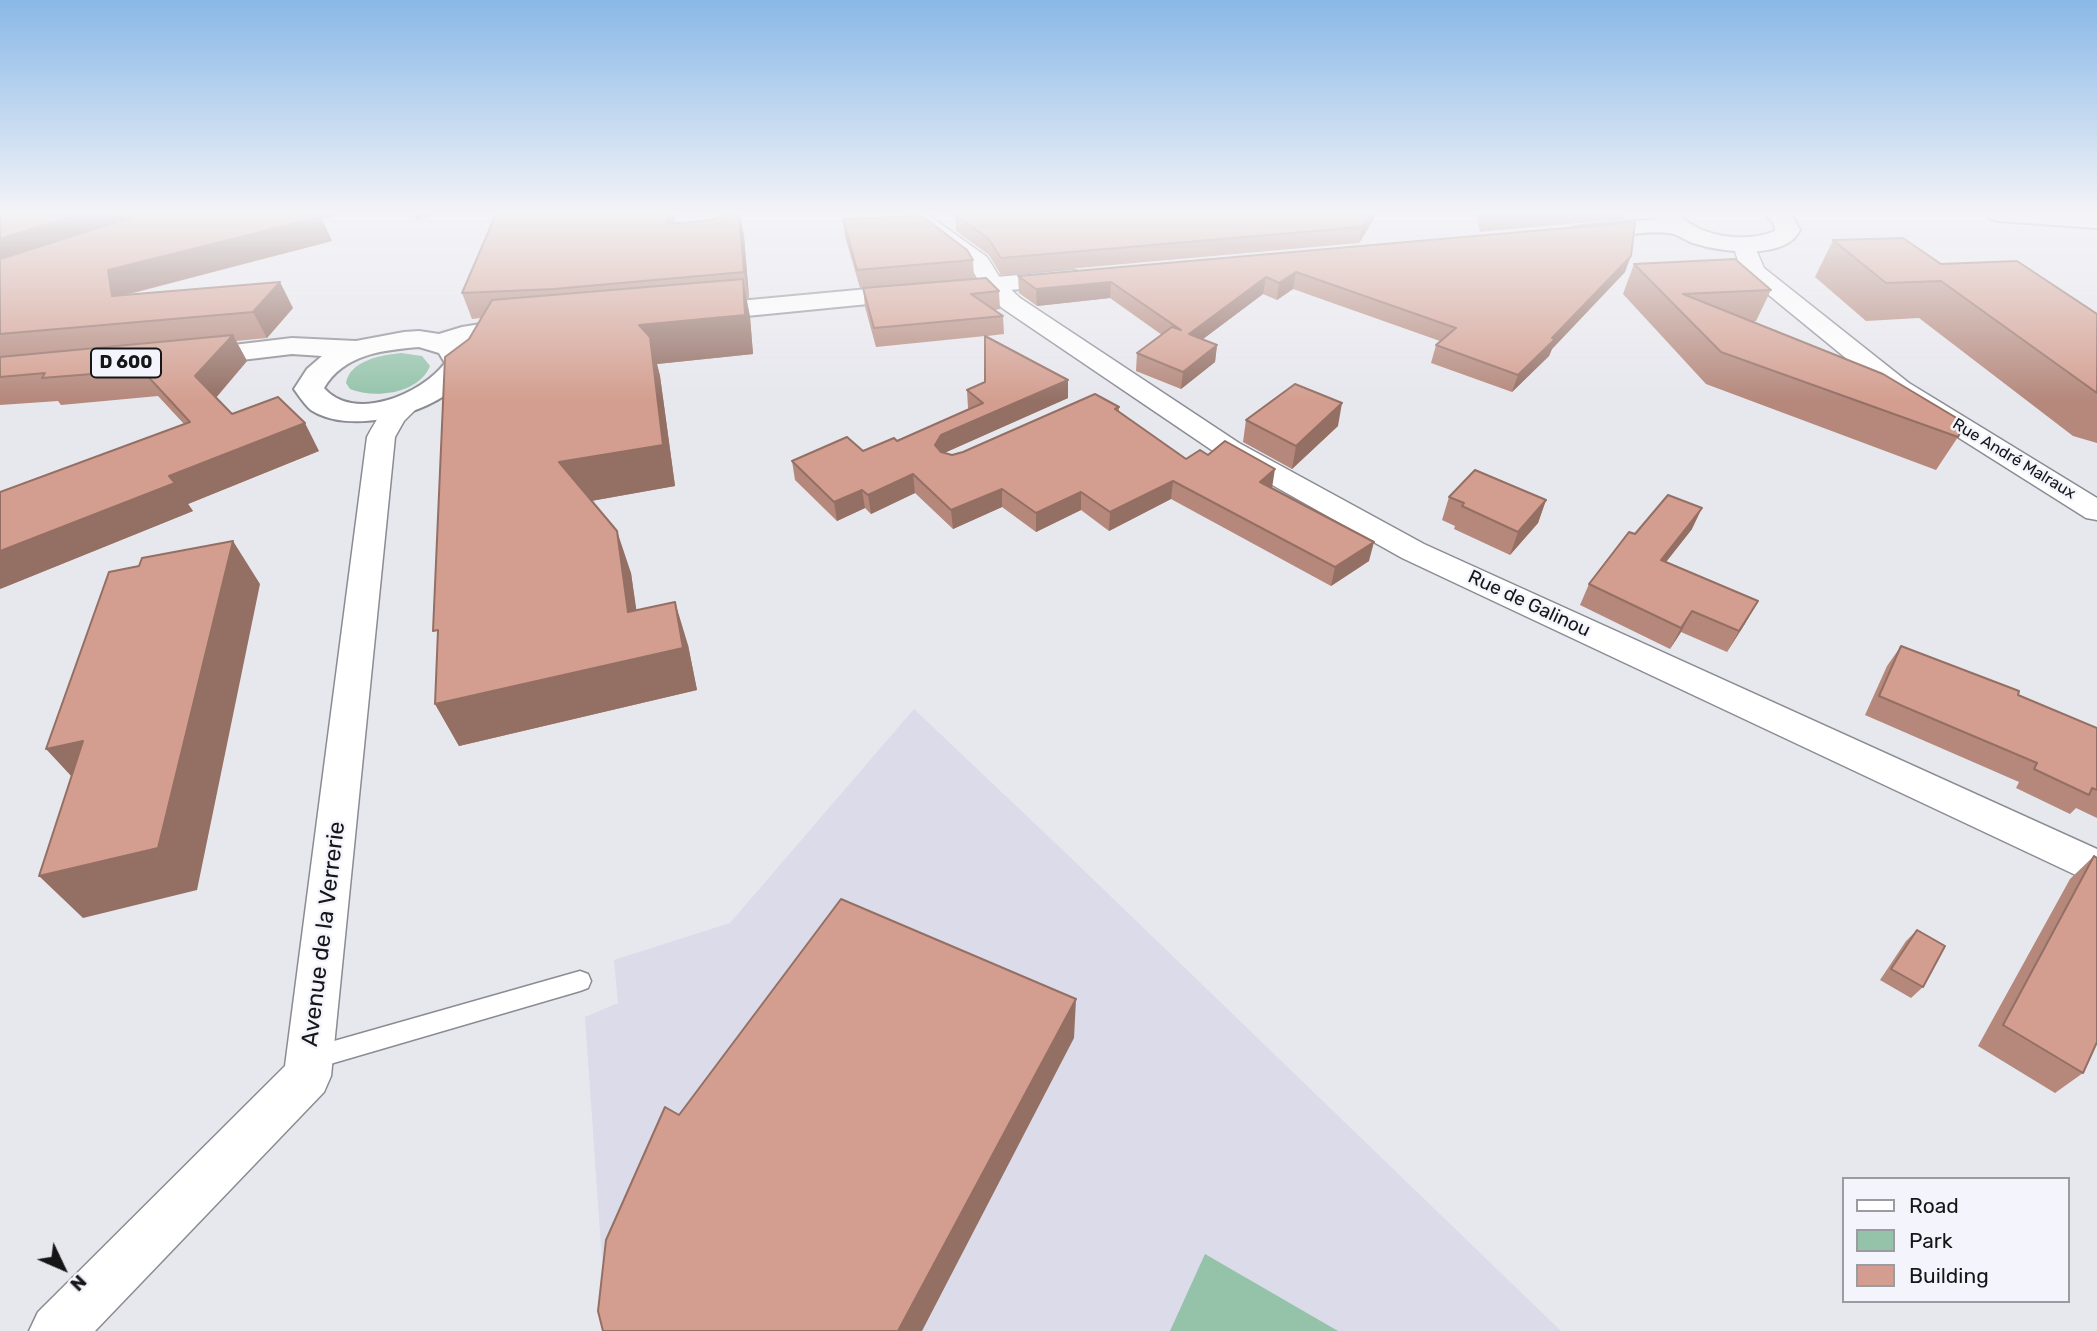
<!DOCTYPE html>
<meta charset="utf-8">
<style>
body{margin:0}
#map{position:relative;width:2097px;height:1331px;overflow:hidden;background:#e7e7ee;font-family:Rubik,sans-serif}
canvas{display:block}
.legend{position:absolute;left:1842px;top:1177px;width:228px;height:126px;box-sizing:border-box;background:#f4f4fc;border:2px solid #9b9ba1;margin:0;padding:9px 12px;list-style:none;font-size:21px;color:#161619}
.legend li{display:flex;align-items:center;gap:14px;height:35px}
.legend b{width:35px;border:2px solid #9b9ba1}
.north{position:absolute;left:28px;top:1233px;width:70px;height:70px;-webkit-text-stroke:5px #f4f4fc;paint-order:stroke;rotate:134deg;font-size:19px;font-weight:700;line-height:28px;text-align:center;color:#161619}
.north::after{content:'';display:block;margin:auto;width:24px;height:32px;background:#161619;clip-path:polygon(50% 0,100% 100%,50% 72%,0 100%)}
</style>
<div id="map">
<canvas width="2097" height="1331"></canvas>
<ul class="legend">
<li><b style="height:9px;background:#fff"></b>Road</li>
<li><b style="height:19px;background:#94c3aa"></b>Park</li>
<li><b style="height:19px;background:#d39e8f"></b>Building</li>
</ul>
<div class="north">N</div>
</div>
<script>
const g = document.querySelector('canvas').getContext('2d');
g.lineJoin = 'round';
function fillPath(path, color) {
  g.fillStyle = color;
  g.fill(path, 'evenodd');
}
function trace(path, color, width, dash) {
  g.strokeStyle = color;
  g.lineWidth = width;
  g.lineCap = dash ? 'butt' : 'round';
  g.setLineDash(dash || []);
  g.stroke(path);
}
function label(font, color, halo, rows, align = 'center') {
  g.font = font + ' Rubik,sans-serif';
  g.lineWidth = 5;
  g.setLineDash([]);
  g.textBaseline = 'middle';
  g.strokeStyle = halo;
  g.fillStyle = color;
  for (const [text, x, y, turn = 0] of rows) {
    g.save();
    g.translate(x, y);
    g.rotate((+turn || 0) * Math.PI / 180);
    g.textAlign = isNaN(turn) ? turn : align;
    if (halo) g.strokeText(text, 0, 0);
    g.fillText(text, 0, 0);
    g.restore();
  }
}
const built = new Path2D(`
 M914,709l156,148 491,474h-954l-22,-314 33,-14 -4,-43 116,-37z`);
const green = new Path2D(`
 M401,353l21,3 8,10c-11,28 -56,33 -80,23l-4,-6c4,-23 36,-28 55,-30z
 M1205,1254l133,77h-168z`);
const service = new Path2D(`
 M580,971l8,3 3,7 -3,7 -8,3 -267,78 -8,-3 -4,-8 4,-8 8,-3z`);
const minor = new Path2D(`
 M903,214h24l60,43 15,24 18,17 219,145 185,101 673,305v36l-695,-327 -183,-103 -217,-147 -18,-18 -14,-24z
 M1744,238l8,2 12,28 145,115 188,115v22l-11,-2 -195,-123 -143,-117 -8,-11 -7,-22 3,-5z
 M407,396l10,2 4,6 -17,17 -9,16 -64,639 -7,16 -229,239h-66l9,-19 247,-246 82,-629c10,-18 19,-36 40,-41z`);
const primary = new Path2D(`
 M1653,214c7,0 16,-1 23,0 6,2 12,9 18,12 24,13 56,15 81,5l-1,-7 -9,-10h26l9,16c-15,31 -79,22 -107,13 -7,-2 -17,-10 -24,-10 -24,-3 -63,5 -88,7l-9,-2 -3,-5 3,-5 9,-2 76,-7z
 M1987,214h110v14l-98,-7 -8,-2z
 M1072,270l9,3 4,5 -4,5 -385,38 -9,-2 -4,-6 4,-6 9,-2z
 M524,317l10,2 4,6 -4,6 -72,14 11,18c-5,7 -9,16 -15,22 -31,30 -109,50 -147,25 -6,-5 -12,-14 -17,-21l13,-20 15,-13 -30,-2 -101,12 -10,-2 -4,-6 4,-6 10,-2 101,-12 64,3 48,-9 15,-1 20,3 23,-7zM419,347l20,6 6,10c-23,31 -91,60 -121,25 20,-34 59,-38 95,-41z`);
const wall = new Path2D(`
 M0,214l322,5 10,22 -206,54 167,13 -26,30 -31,3 11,20 -31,37 16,16 87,37 -131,53 5,7 -193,78 184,-165 -26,-28 -97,9 -3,-4 -58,4z
 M740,214l4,22 5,62h-3l4,19 3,37 -96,10 3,12 15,110 -84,15 40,72 5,38 52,34 9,45 -238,56 -24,-42 34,-365 12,-21 -9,1 -10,-26 213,-70 35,-3z
 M959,214h418l-18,29 -358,32 -12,-20 -33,-24 -1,-16h5z
 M1476,214h150l-2,5 -144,13z
 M843,219l130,41 1,18 -114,10 -15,-51z
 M1635,222l-10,50 -73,77 -3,7 -37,36 -81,-29 5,-18 4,-4 -147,-52 -16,11 -14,-6 -60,45 14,6 -2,17 -34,27 -45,-18 1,-18 25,-18 -52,-37 -73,8 -18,-13 -1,-17z
 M1833,240l108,24 156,50v129l-24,-7 -154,-118 -53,3 -51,-44z
 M1634,264l137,26 -15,31 -4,1 206,115 -22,33 -230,-86 -83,-90z
 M863,288l136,3 1,18 -5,1 8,6 1,18 -17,2 81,44v18l-124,55 8,2 167,-48v5l67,47 85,29 98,73 -38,25 -160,-87 -62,32 -28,-21 -45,22 -34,-25 -49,22 -38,-36 -44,21 -6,-6 -28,13 -42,-41 -3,-19 71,-10 34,-10 72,-32 -1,-1 -1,-18 18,-8v-46l-109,11 -11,-40z
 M1246,420l92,6 -46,43 -49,-27z
 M1449,497l97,3 -8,23 -28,32 -56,-26 1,-3 -13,-6z
 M1692,529l-26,33 80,60 -19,30 -46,-20 -11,17 -90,-44 9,-21 46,-50z
 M1901,646l196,82v90l-21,-10 -6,6 -54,-26 3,-6 -154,-67 22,-49z
 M2094,856l-11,217 -28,20 -77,-47 92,-167z
 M1917,930l6,57 -12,11 -31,-18 26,-39z`);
const shadedWall = new Path2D(`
 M79,214h89l-168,56v-31z
 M314,214h29l-21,5 10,22 -209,54 -11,1 -4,-26z
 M413,214h23l-20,6z
 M668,214h7l-2,34 -6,-24z
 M739,214l5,22 5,62 -5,-26z
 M1370,214h7l-18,29 3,-16z
 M1631,256l-6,16 -73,77 -3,7 -37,36 6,-17 34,-37z
 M1296,272l-3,17 -16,11 2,-17z
 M1266,277l-3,17 -76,57 2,-17z
 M743,279l7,38 3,37 -96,10 3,12 15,110 -101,18 -15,-42 80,-137z
 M280,282l13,26 -26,30 -14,-26z
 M1111,282l-1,16 -73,8 -1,-17z
 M233,335l14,26 -36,42 -16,-27z
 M1217,345l-2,17 -34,27 2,-17z
 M1068,380v18l-126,56 -7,-9 6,-10z
 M1342,403l-4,23 -46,43 4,-23z
 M305,423l14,28 -131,53 5,7 -193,78v-38l169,-75z
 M1275,469l-3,19 -15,13 3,-19z
 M913,474l2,19 -44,21 -3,-19z
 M1173,481l-2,18 -62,32 1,-19z
 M1002,489v18l-49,22 -2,-19z
 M862,490l3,18 -28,13 -3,-19z
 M1081,492v18l-45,22v-19z
 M1546,500l-8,23 -28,32 8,-23z
 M1702,508l-10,21 -41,52 10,-21z
 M617,531l14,42 12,82 -15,-43z
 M233,541l27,43 -63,306 -114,28 -44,-42z
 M1374,542l-5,19 -38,25 4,-19z
 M1758,601l-12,21 -19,30 12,-21z
 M675,602l13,43 9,45 -238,56 -24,-42z
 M1692,611l-11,21 -11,17 11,-21z
 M83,741l3,51 -40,-43z
 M1076,999l-2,39 -152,293h-24z`);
const building = new Path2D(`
 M0,214h79l-79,25z
 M142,214h177l2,3 -213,53 4,26 168,-14 -27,30 -253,22v-75z
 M496,214h172l-1,10 43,-4 21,-6h8l5,58 -190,17 -92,4z
 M972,214h398l-8,13 -361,31 -13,-20 -33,-23z
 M922,216l45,34 6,10 -116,10 -14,-51z
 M1635,222l-4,34 -79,82 3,1 -37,36 -82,-30 20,-17 -160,-56 -17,11 -13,-6 -77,57 28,11 -34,27 -46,-19 35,-26 9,3 -70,-48 -75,7 -18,-13z
 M1903,238l38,26 76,-3 80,53v79l-156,-112 -55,2 -53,-43z
 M1735,259l36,31 -88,4 200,80 82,49 -7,14 -237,-85 -87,-88z
 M986,278l13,13 -28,3 32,22 -129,12 -11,-40z
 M743,279l2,36 -106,10 11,12 13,108 -104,17 58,69 11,81 47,-10 8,46 -248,56 3,-74 -5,1 12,-274 24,-18 23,-39z
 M233,335l-38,41 37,38 46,-17 27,26 -136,53 6,7 -175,68v-59l190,-70 -48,-52 -100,8 3,-5 -45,4v-20z
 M985,336l83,44 -127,55 -6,10 6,7 11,3 11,-3 132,-58 24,13 -4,2 71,50 14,-9 8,5 17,-14 50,28 -15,13 114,60 -39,25 -162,-86 -63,31 -29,-20 -45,21 -34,-24 -51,21 -38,-36 -45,21 -6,-5 -28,12 -42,-41 55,-24 16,14 31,-13 3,3 86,-38 -16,-13 18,-8z
 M1295,384l47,19 -46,43 -50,-26z
 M1475,470l71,30 -28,32 -56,-26 2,-3 -15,-6z
 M1668,495l34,13 -41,52 97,41 -19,30 -47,-20 -11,17 -92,-44 40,-52 6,2z
 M233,541l-75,307 -119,28 44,-135 -37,8 63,-177 30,-6 3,-8z
 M1901,646l118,45 -1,4 79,33v62l-5,-2 -3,7 -55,-26 3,-6 -158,-67z
 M2094,856l3,2v184l-14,31 -80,-48z
 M841,899l235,100 -178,332h-295l-5,-20 8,-71 59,-133 14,8z
 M1917,930l28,16 -22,41 -32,-18z`);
const farStreetnames = [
 ["Rue André Malraux",2014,459,31]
];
const shields = [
 [126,363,70]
];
const shieldNames = [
 ["D 600",126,363]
];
const streetNames = [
 ["Rue de Galinou",1529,604,25]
];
const nearStreetnames = [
 ["Avenue de la Verrerie",324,934,-83]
];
fillPath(built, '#dbdbea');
fillPath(green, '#94c3aa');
trace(service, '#8b8c93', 3);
trace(minor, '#8b8c93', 3);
trace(primary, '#8b8c93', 4);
fillPath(service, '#fff');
fillPath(minor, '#fff');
fillPath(primary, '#fff');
fillPath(wall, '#b5887b');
fillPath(shadedWall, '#946f64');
fillPath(building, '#d39e8f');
trace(building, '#946f64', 2);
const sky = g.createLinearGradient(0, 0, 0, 401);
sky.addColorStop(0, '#89b8e7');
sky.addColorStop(0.53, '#f4f4f7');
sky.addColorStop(1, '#f4f4f700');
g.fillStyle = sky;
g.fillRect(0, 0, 2097, 401);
label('16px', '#161619', '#f4f4fc', farStreetnames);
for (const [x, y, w] of shields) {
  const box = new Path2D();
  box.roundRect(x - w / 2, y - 14.5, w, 29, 5);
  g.fillStyle = '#f4f4fc';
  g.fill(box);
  trace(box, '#161619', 2);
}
label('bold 18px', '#161619', null, shieldNames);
label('19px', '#161619', '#f4f4fc', streetNames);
label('23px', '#161619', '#f4f4fc', nearStreetnames);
</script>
